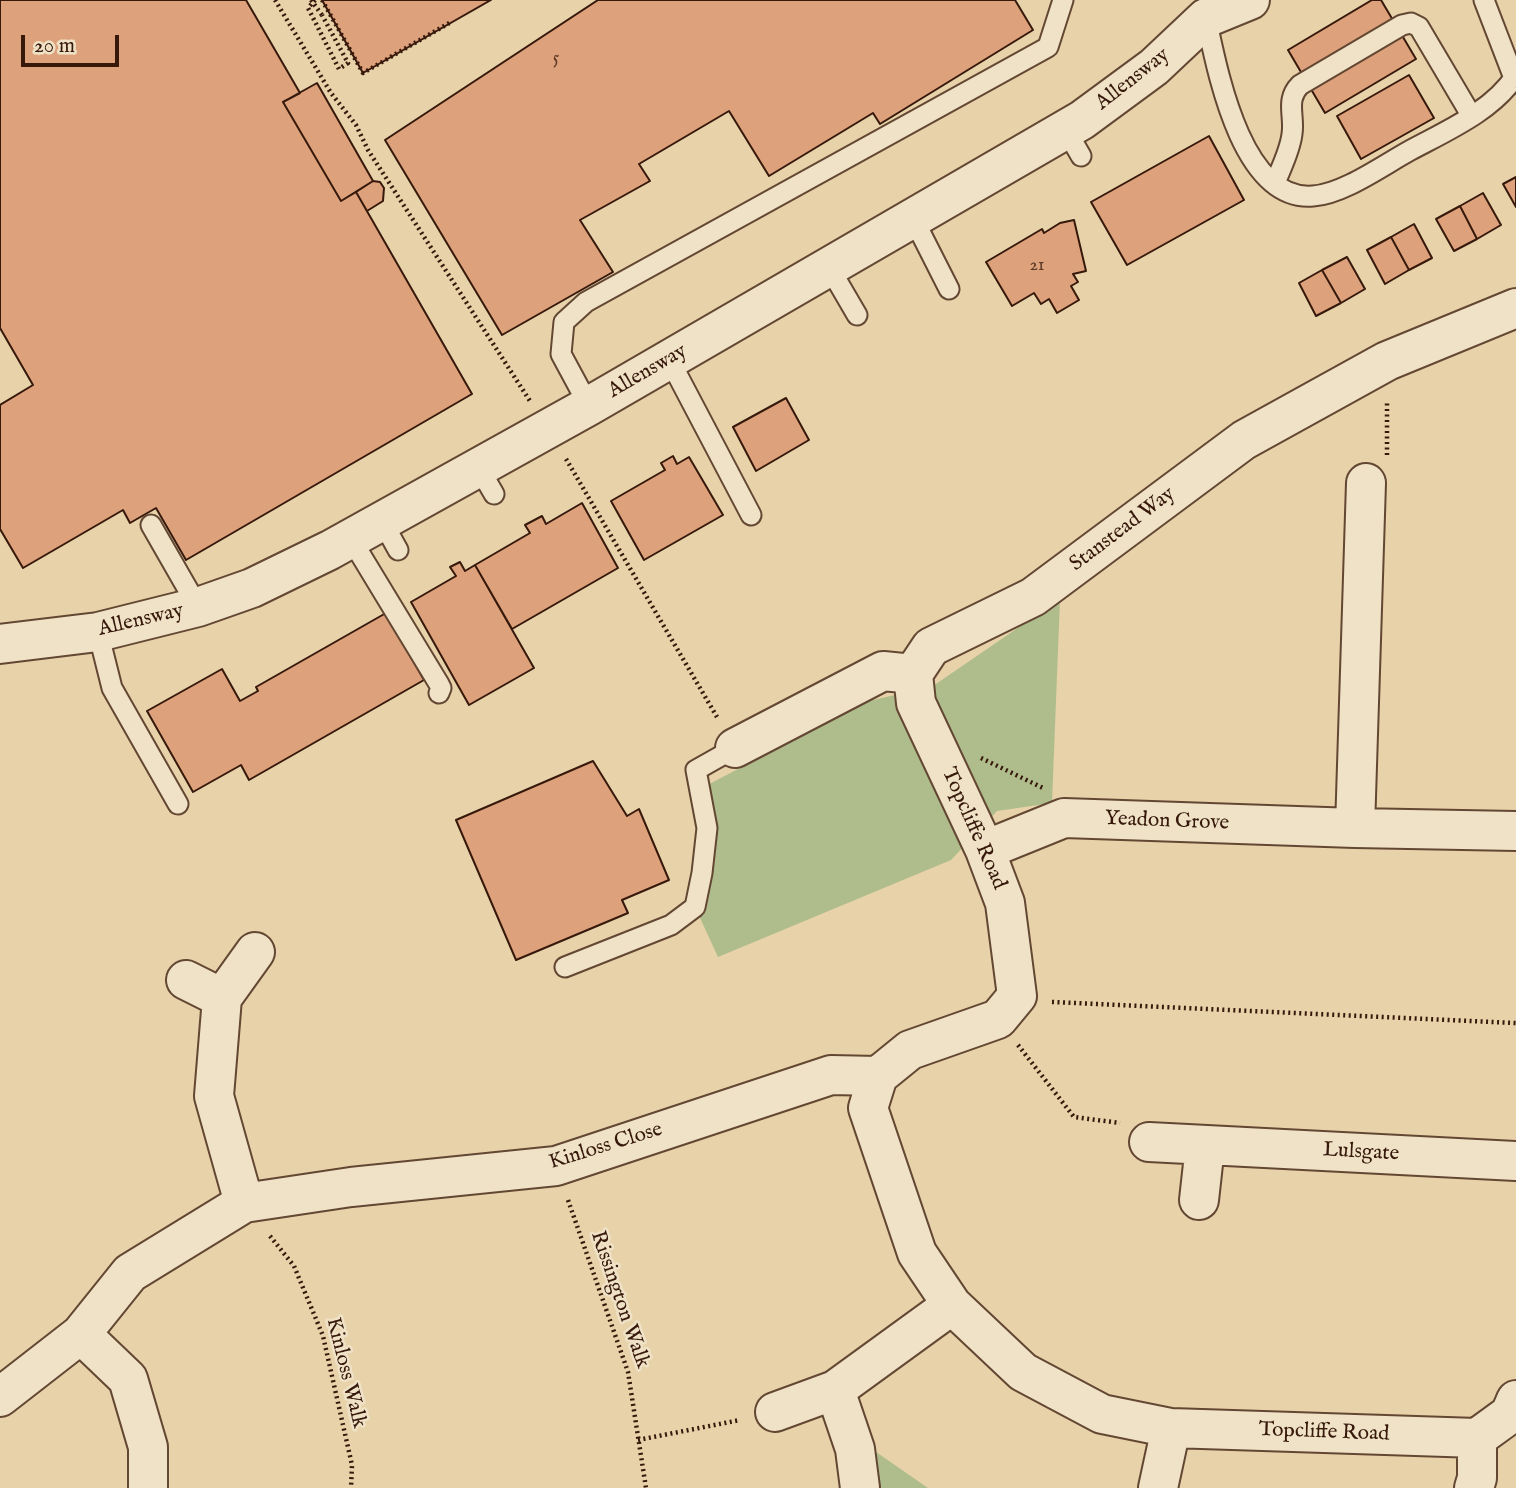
<!DOCTYPE html>
<style>
body{margin:0}
#map{position:relative;width:1516px;height:1488px;overflow:hidden;background:#e7d2a9;font-family:"IM FELL English",serif}
canvas{display:block}
.scale{position:absolute;left:21px;top:35px;width:98px;height:32px;box-sizing:border-box;border:4px solid #37190c;border-top:0;padding-left:9px;font-size:21px;line-height:24px;white-space:nowrap;color:#37190c;-webkit-text-stroke:5px #efe2c7;paint-order:stroke}
</style>
<div id="map">
<canvas width="1516" height="1488"></canvas>
<div class="scale">20 m</div>
</div>
<script>
const g = document.querySelector('canvas').getContext('2d');
g.lineJoin = 'round';
function fillPath(path, color) {
  g.fillStyle = color;
  g.fill(path, 'evenodd');
}
function trace(path, color, width, dash) {
  g.strokeStyle = color;
  g.lineWidth = width;
  g.lineCap = dash ? 'butt' : 'round';
  g.setLineDash(dash || []);
  g.stroke(path);
}
function label(font, color, halo, rows, align = 'center') {
  g.font = font + ' "IM FELL English",serif';
  g.lineWidth = 5;
  g.setLineDash([]);
  g.textBaseline = 'middle';
  g.strokeStyle = halo;
  g.fillStyle = color;
  for (const [text, x, y, turn = 0] of rows) {
    g.save();
    g.translate(x, y);
    g.rotate((+turn || 0) * Math.PI / 180);
    g.textAlign = isNaN(turn) ? turn : align;
    if (halo) g.strokeText(text, 0, 0);
    g.fillText(text, 0, 0);
    g.restore();
  }
}
const green = new Path2D(`
 M1060,599l-8,204 -55,8 -46,49 -233,97 -23,-50 5,-118 165,-87 68,-16z
 M876,1452l52,36h-56l-3,-23z`);
const building = new Path2D(`
 M0,0h246l54,93 -17,9 58,99 15,-9 116,202 -286,166 -30,-52 -26,15 -7,-13 -100,58 -23,-39v-124l33,-20 -33,-57z
 M322,0h169l-128,73z
 M598,0h417l18,30 -153,94 -7,-11 -104,63 -40,-65 -90,53 11,17 -70,39 33,52 -111,63 -117,-195z
 M1372,0h9l35,59 -91,54 -37,-63z
 M1409,75l25,43 -73,41 -24,-43z
 M317,83l56,98 -32,20 -58,-99z
 M1209,136l35,64 -117,65 -36,-63z
 M1516,177v30l-13,-23z
 M373,181l7,1 4,6 -1,13 -16,10 -11,-19z
 M1483,193l18,32 -24,14 -17,-33z
 M1460,206l17,33 -23,12 -18,-32z
 M1074,220l12,51 -13,3 5,8 -7,4 8,14 -22,13 -8,-14 -8,5 -7,-11 -22,13 -26,-44 56,-33 2,4 16,-10z
 M1414,224l18,34 -23,12 -18,-33z
 M1391,237l18,33 -24,14 -18,-34z
 M1347,257l18,32 -24,14 -19,-33z
 M1322,270l19,33 -25,13 -17,-33z
 M786,398l23,42 -53,31 -23,-44z
 M673,456l4,8 12,-7 34,58 -79,45 -33,-59 54,-31 -4,-7z
 M582,503l36,65 -106,61 -37,-64 55,-32 -5,-8 17,-9 4,8z
 M460,562l5,9 10,-6 59,103 -65,37 -58,-103 45,-26 -6,-9z
 M386,613l38,67 -175,100 -8,-15 -48,27 -46,-81 75,-42 18,32 18,-10 -2,-4z
 M593,761l34,55 12,-7 30,71 -47,20 6,13 -112,47 -60,-140z`);
const path = new Path2D(`
 M275,0l56,93 25,32 12,25 162,251
 M311,0l11,15
 M322,0l41,73 88,-51
 M1387,455v-54
 M566,459l151,258
 M981,758l62,30
 M1052,1002l464,21
 M1018,1045l56,72 46,6
 M568,1200l60,172 18,116
 M270,1236l24,30 29,70 29,129 -1,23
 M638,1440l102,-20`);
const lane = new Path2D(`
 M1484,0l30,78
 M1206,18c11,51 35,184 107,178 30,-2 69,-30 96,-45 37,-20 84,-40 107,-76
 M1066,130l15,26
 M1275,183c6,-15 15,-32 17,-49 3,-18 -7,-34 8,-49l102,-60 9,-2 8,4 52,88
 M913,218l36,71
 M829,267l28,48
 M669,359l82,156
 M589,406l-28,-52 3,-32 22,-20 462,-255 15,-47
 M479,468l15,26
 M382,521l16,29
 M151,525l47,82
 M351,539l88,145 2,4 -2,5
 M98,632l14,56 66,116
 M565,967l106,-42 24,-18 7,-34 5,-45 -11,-58 39,-22`);
const street = new Path2D(`
 M0,644l98,-12 100,-25 54,-19 78,-38 259,-144 493,-286 72,-53 52,-49 44,-18
 M913,674l3,29 69,147 20,53 12,93 -19,23 -88,31 -32,26 -10,32 49,145 35,52 71,67 79,42 69,14 306,10
 M913,674l18,-27 102,-50 211,-157 143,-79 129,-53
 M735,748l148,-77 30,3
 M1355,828l11,-345
 M985,850l79,-32 291,10 161,3
 M186,980l36,18
 M1149,1142l367,19
 M1199,1200l6,-54
 M244,1203l-30,-107 8,-98 33,-46
 M81,1334l47,45 20,68v41
 M0,1397l81,-63 49,-61 114,-70 107,-16 205,-21 275,-91 47,1
 M775,1412l60,-22
 M860,1488l-5,-39 -20,-59 117,-85
 M1158,1488l13,-60
 M1474,1488l3,-10v-40l33,-24 6,-14`);
const pathBridge = new Path2D(`
 M315,0l-7,8 31,61 9,-6 -26,-48`);
const numberNames = [
 ["5",556,59],
 ["21",1037,266]
];
const streetNames = [
 ["Allensway",1133,80,-38],
 ["Allensway",648,372,-30],
 ["Stanstead Way",1123,530,-37],
 ["Allensway",141,621,-13],
 ["Yeadon Grove",1167,822,2],
 ["Topcliffe Road",973,829,66],
 ["Kinloss Close",606,1147,-17],
 ["Lulsgate",1361,1153,3],
 ["Rissington Walk",619,1300,71],
 ["Kinloss Walk",345,1373,76],
 ["Topcliffe Road",1324,1433,2]
];
fillPath(green, '#afbd8d');
fillPath(building, '#dda27b');
trace(building, '#37190c', 2);
trace(lane, '#634733', 23);
trace(street, '#634733', 42);
trace(path, '#37190c', 4.5, [2, 3.5]);
trace(lane, '#efe2c7', 19);
trace(street, '#efe2c7', 38);
trace(pathBridge, '#37190c', 4.5, [2, 3.5]);
label('18px', '#603b28', null, numberNames);
label('21px', '#37190c', '#efe2c7', streetNames);
</script>
